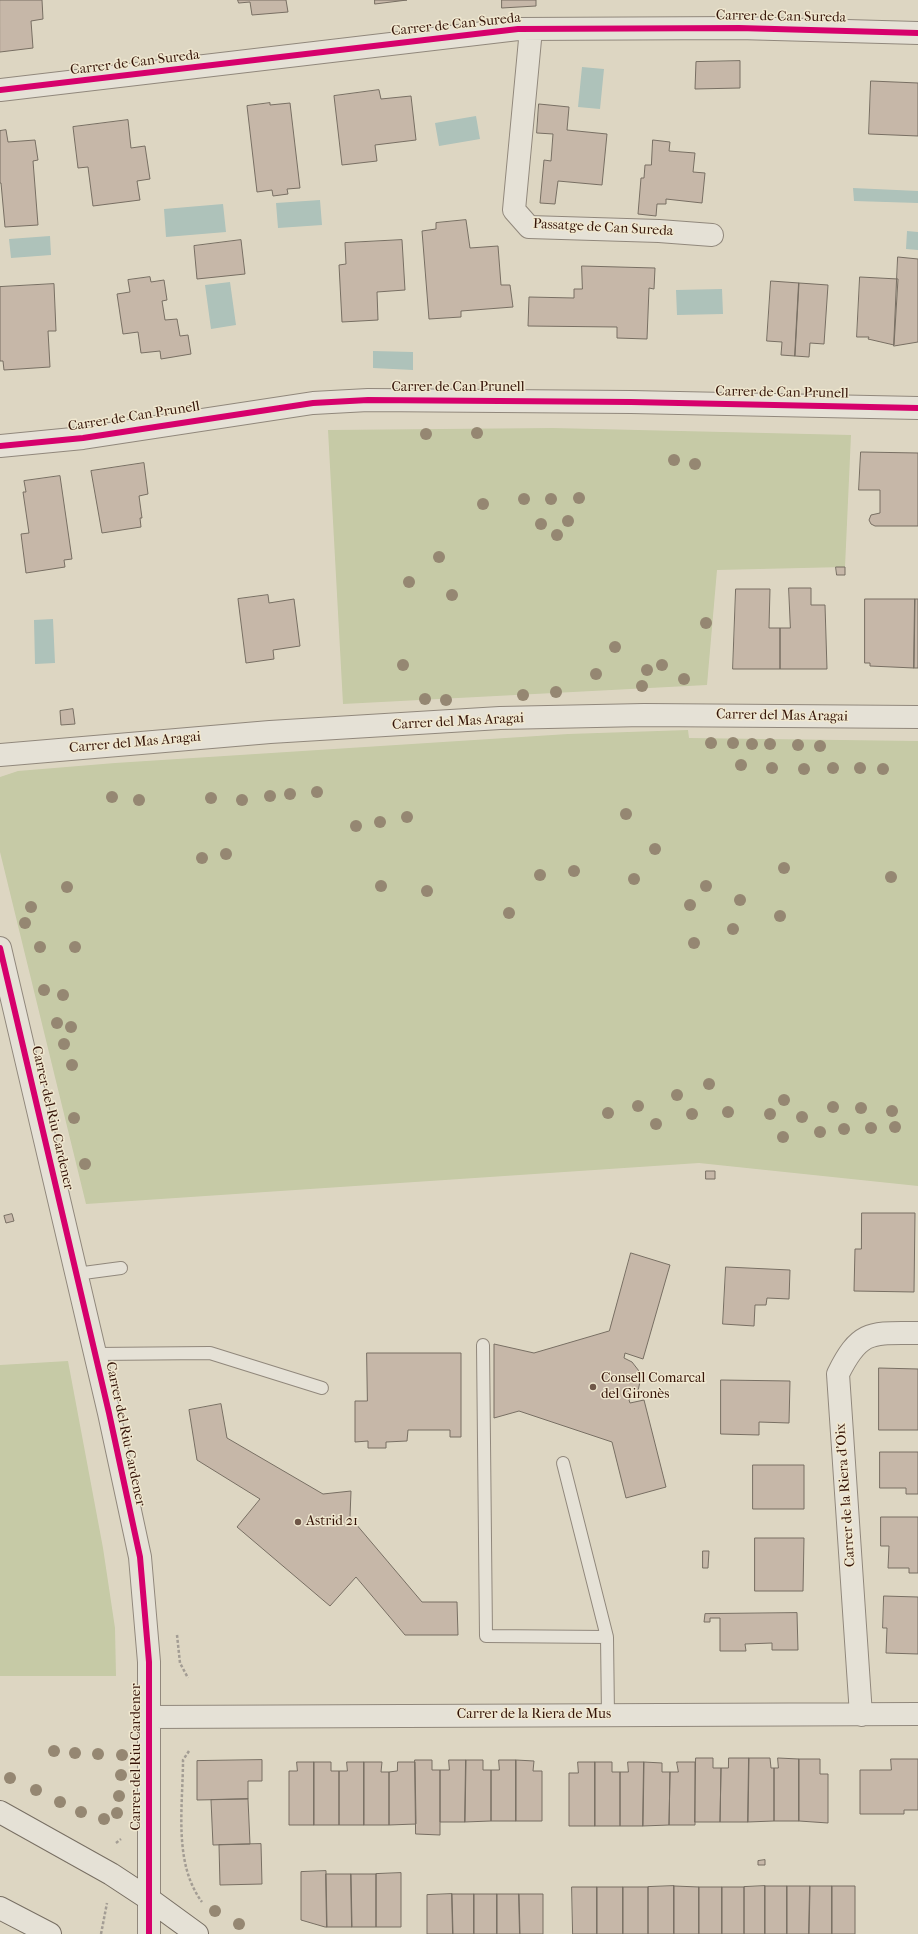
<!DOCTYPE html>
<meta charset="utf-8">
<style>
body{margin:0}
canvas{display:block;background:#ddd6c2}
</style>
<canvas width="918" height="1934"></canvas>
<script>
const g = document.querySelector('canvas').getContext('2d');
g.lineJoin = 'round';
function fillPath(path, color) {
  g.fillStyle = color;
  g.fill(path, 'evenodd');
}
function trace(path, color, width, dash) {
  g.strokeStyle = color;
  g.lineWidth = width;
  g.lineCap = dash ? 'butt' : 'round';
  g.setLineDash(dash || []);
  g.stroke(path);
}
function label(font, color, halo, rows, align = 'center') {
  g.font = font + ' "IM FELL French Canon",serif';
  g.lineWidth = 3;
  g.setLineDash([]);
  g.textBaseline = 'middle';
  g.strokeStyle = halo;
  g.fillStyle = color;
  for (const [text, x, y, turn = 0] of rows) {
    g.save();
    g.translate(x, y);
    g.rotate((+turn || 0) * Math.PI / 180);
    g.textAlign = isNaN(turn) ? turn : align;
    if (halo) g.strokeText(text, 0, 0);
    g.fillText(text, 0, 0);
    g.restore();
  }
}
const green = new Path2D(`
 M553,428l298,7 -6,132 -128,3 -10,115 -364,19 -15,-274z
 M688,730l1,8 229,3v445l-219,-23 -613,41 -86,-352v-75l18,-6 97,-8 453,-29z
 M68,1361l35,187 12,80 1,48h-116v-311z`);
const water = new Path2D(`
 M582,67l22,2 -4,40 -22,-2z
 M476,116l4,23 -41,7 -4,-23z
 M853,188l65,3v12l-64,-2z
 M320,200l2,25 -44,3 -2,-25z
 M223,204l3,28 -60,5 -2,-28z
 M907,231l11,1v18l-12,-1z
 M50,236l1,19 -40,3 -2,-19z
 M230,282l6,43 -25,4 -6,-44z
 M722,289l1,25 -46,1 -1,-25z
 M373,351l40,1v18l-40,-2z
 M53,619l2,44 -20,1 -1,-44z`);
const building = new Path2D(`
 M0,0h42l1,19 -12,2 2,27 -33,4z
 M238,0h48l2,12 -36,3 -2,-13 -11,1z
 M375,0h32l-32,4z
 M502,0h34v6l-34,2z
 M740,61v27l-45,1 1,-27z
 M871,81l47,2v53l-49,-2z
 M379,90l2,9 30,-3 5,44 -41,5 2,16 -35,4 -8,-69z
 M270,103v2l20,-2 10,85 -13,1 1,5 -15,2 -1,-6 -15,2 -10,-86z
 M539,104l30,3 -2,23 40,4 -5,51 -44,-4 -3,23 -15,-1 4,-43 7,1 2,-27 -16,-1z
 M128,120l3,28 14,-2 5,33 -13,2 3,19 -47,6 -5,-39 -10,1 -5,-41z
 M6,130l2,12 27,-2 3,20 -5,1 5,64 -33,2 -4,-44h-1v-52z
 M653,140l17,2 -1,9 26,2 -2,19 12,1 -3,30 -36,-4v5h-9l-1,12 -18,-2 3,-36h3l1,-13h6z
 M466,220l4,28 28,-2 3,39h9l3,22 -52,4v6l-32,2 -7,-88 14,-2v-6z
 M241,240l4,34 -48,5 -3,-33z
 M402,240l3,50 -28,2 1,28 -36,2 -3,-57 7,-1 -1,-21z
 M898,257l20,2v83l-24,4z
 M582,266l73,2 -1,21 -5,-1 -2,51 -30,-1v-11l-89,-1 1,-29 45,1v-9h8z
 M150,277l1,5 13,-2 3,20 -5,1 3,19 12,-1 3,17 8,-1 3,19 -30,5 -1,-8 -19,2 -3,-21 -15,2 -6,-40 13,-2 -2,-12z
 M860,277l38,2 -4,66 -26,-6 1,-2h-12z
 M771,281l28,2 -4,73 -14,-1 1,-13 -15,-1z
 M799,283l29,2 -4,59 -14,-1 -1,14 -14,-1z
 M54,284l2,47h-8l2,36 -46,3 -1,-9h-3v-74z
 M861,452l57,1v73h-43l-4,-2 -2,-4 2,-5 9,-2v-23h-21z
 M144,463l4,31 -9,2 3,22h-2l1,9 -39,6 -11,-62z
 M60,476l12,83 -8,1 1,7 -39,6 -5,-39 8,-1 -6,-41h3l-2,-11z
 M836,567h9v8h-8z
 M789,588h22v17h14l2,64h-47v-41h10z
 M736,589h34l-1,39h11v41h-47z
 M268,595l1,8 25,-4 6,47 -27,4 1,9 -28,4 -8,-64z
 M865,599h50l-1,69 -44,-2v-3h-5z
 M915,599h3v69h-4z
 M73,709l2,15 -14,1 -1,-14z
 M706,1171h9v8h-9z
 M862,1213h53l-1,79 -60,-1 1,-42h6z
 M12,1214l2,7 -8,2 -2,-7z
 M631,1253l39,12 -27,94 -18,-6 -1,5 8,4 7,9 2,6 -3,14 -9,9 1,3 14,-3 22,87 -40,11 -14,-56 -93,-31 -25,7v-74l40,9 75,-22z
 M726,1267l64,3 -1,29 -22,-1 -1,7h-11l-1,21 -31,-2z
 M367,1353h94v84h-11v-7h-42l-1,11 -21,1v6h-18v-7l-13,1v-41h12z
 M879,1368l39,1v61h-39z
 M721,1380l69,1 -1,42 -30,-1v13l-38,-1z
 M221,1404l6,34 96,56 28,-3 -1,26 72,85h35l1,33h-53l-49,-58 -26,29 -93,-79 23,-28 -63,-39 -8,-50z
 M880,1452h38v42h-12v-6h-26z
 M753,1465h51v44h-51z
 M881,1517h37v56h-9v-5h-21l1,-22h-8z
 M755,1538h49l-1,53h-48z
 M703,1551h6l-1,17h-5z
 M884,1596l34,1v57l-32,-1 1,-25h-4z
 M797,1613l1,37h-26v-7l-27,1 1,7h-26v-33h-10v4h-6l1,-8z
 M696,1758h17v10h8l-1,54h-25z
 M729,1758h20l-1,64h-28l1,-54h7z
 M749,1758h21l1,10h3v53l-26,1z
 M778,1758l21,1v62h-25v-53h4z
 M799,1759h21v15h8v49l-29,-2z
 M891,1759h27v51h-14v4h-44v-44h31z
 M262,1760v21h-14v18l-51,1v-39z
 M415,1760h17v10h8v65l-24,-1z
 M449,1760h17l-1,62h-25v-52h9z
 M466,1760h17v10h8v51l-26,1z
 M499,1760h17v61h-25v-51h8z
 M516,1760l18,1 -1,10h9v50h-26z
 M297,1762h17v63h-25v-54h8z
 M314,1762h17v9h8v54h-25z
 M347,1762h17v63h-25v-54h8z
 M364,1762h18l-1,10h8v53h-25z
 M398,1762h17l1,62 -27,1v-53l8,-1z
 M578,1762h17v64h-26v-53h9z
 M595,1762h17v10h8v54h-25z
 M628,1762h16l-1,64h-23v-54h8z
 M644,1762l18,1v9h8l-1,53 -26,1z
 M677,1762h18v63h-26l1,-53h8z
 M248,1799l2,45 -37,1 -2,-45z
 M261,1844l1,40 -42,1 -1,-40z
 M765,1860v5h-7v-4z
 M326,1871l1,56h-2l-24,-7v-48z
 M401,1873v54h-25v-53z
 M326,1874h25l1,53h-25z
 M351,1874h25v53h-24z
 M674,1886l25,1v47h-25z
 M674,1886v48h-26v-47z
 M765,1886v48h-21v-47z
 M765,1886h22v48h-22z
 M787,1886h23l-1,48h-22z
 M810,1886h22v48h-23z
 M832,1886h23v48h-23z
 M572,1887h25v47h-24z
 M597,1887h26v47h-26z
 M623,1887h25v47h-25z
 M699,1887h23v47h-23z
 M722,1887h22v47h-22z
 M452,1894h22v40h-21z
 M452,1894l1,40h-26v-39z
 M474,1894h23v40h-23z
 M497,1894h22l1,40h-23z
 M519,1894h24v40h-23z`);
const path = new Path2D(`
 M177,1635l3,28 8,15
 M189,1751l-6,9c0,46 -10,103 19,142
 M116,1843l5,-4
 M101,1934l6,-31`);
const lane = new Path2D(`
 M76,1274l45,-6
 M483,1345l3,291 121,1 1,78
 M95,1354l115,-1 112,35
 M563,1463l44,174`);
const street = new Path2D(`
 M531,29l-17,181 15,17 130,4 53,4
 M0,90l518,-61 221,-1 179,5
 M0,446l83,-8 230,-35 55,-3 263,2 287,6
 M0,755l270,-23 230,-14 144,-3 274,2
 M0,948l109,465 31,144 9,105v272
 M861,1715l-23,-341c22,-45 34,-41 80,-41
 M149,1717l769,-3`);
const secondary = new Path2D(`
 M0,1812l111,62 38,25 48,35
 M0,1908l50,26`);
const cycleway = new Path2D(`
 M0,90l518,-61 221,-1 179,5
 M0,446l83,-8 230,-35 55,-3 263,2 287,6
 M0,948l109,465 31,144 9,105v272`);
const trees = [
 [477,433],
 [426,434],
 [674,460],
 [695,464],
 [579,498],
 [524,499],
 [551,499],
 [483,504],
 [568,521],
 [541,524],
 [557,535],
 [439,557],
 [409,582],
 [452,595],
 [706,623],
 [615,647],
 [403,665],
 [662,665],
 [647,670],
 [596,674],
 [684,679],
 [642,686],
 [556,692],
 [523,695],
 [425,699],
 [446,700],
 [711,743],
 [733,743],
 [752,744],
 [770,744],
 [798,745],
 [820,746],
 [741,765],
 [772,768],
 [833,768],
 [860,768],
 [804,769],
 [883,769],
 [317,792],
 [290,794],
 [270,796],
 [112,797],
 [211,798],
 [139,800],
 [242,800],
 [626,814],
 [407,817],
 [380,822],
 [356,826],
 [655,849],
 [226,854],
 [202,858],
 [784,868],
 [574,871],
 [540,875],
 [891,877],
 [634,879],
 [381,886],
 [706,886],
 [67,887],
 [427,891],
 [740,900],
 [690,905],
 [31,907],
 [509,913],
 [780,916],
 [25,923],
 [733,929],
 [694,943],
 [40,947],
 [75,947],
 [44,990],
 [63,995],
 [57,1023],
 [71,1027],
 [64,1044],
 [72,1065],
 [709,1084],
 [677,1095],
 [784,1100],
 [638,1106],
 [833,1107],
 [861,1108],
 [892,1111],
 [728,1112],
 [608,1113],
 [692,1114],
 [770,1114],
 [802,1117],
 [74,1118],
 [656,1124],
 [895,1127],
 [871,1128],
 [844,1129],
 [820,1132],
 [783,1137],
 [85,1164],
 [54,1751],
 [75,1753],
 [98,1754],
 [122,1755],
 [121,1775],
 [10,1778],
 [36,1790],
 [119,1796],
 [60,1802],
 [81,1812],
 [117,1813],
 [104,1819],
 [215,1911],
 [239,1924]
];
const markers = [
 [593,1387,4,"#6f5748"],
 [298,1522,4,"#6f5748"]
];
const streetNames = [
 ["Carrer de Can Sureda",781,17,1],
 ["Carrer de Can Sureda",456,25,-6],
 ["Carrer de Can Sureda",135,63,-7],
 ["Passatge de Can Sureda",603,228,3],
 ["Carrer de Can Prunell",458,388],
 ["Carrer de Can Prunell",782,393,1],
 ["Carrer de Can Prunell",134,417,-9],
 ["Carrer del Mas Aragai",782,716,1],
 ["Carrer del Mas Aragai",458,722,-3],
 ["Carrer del Mas Aragai",135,743,-5],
 ["Carrer del Riu Cardener",52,1118,77],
 ["Carrer del Riu Cardener",125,1434,78],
 ["Carrer de la Riera d'Oix",846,1495,-94],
 ["Carrer de la Riera de Mus",534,1715],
 ["Carrer del Riu Cardener",137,1757,-90]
];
const poiNames = [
 ["Consell Comarcal",601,1379],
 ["del Gironès",601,1395],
 ["Astrid 21",306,1522]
];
fillPath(green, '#c6caa6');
fillPath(water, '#aec2ba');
fillPath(building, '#c6b7a8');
trace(building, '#786f63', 1);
trace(lane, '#91887c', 14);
trace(street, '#91887c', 24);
trace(secondary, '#786f63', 24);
trace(path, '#a39d94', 2.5, [3, 2]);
trace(lane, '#e5e1d6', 12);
trace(street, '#e5e1d6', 22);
trace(secondary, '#e5e1d6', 22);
trace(cycleway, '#d6006c', 6);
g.fillStyle = '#958772';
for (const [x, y] of trees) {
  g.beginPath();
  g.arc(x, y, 6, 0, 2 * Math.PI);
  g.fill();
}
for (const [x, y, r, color] of markers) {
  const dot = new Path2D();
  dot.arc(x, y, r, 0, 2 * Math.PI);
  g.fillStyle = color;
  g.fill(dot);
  trace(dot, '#f0e8d0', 1.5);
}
label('14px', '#341307', '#f0e8d0', streetNames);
label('14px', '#341307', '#f0e8d0', poiNames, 'left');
</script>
